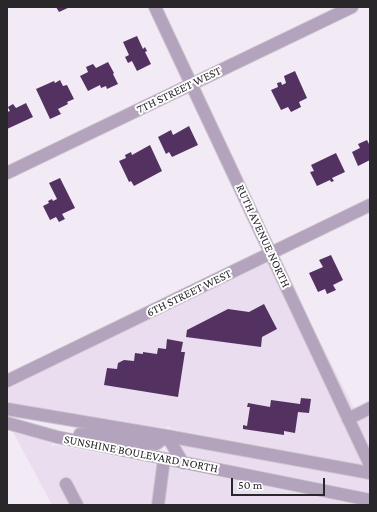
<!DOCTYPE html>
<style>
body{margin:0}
#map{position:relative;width:377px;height:512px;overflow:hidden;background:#f2ebf6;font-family:"Crimson Pro",serif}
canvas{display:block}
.frame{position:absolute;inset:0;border:8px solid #2a272b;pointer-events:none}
.scale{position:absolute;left:231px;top:478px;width:94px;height:18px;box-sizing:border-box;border:2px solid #2a272b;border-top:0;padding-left:5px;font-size:12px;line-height:14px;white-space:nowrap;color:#2a272b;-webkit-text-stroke:3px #fff;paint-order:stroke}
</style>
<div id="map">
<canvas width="377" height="512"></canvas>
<div class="frame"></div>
<div class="scale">50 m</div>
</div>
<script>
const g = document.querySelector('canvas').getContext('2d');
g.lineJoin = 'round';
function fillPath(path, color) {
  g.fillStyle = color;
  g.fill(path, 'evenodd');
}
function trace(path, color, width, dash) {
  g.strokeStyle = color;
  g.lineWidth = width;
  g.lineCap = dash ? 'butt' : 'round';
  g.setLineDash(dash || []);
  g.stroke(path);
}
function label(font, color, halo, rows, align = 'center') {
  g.font = font + ' "Crimson Pro",serif';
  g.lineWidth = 4;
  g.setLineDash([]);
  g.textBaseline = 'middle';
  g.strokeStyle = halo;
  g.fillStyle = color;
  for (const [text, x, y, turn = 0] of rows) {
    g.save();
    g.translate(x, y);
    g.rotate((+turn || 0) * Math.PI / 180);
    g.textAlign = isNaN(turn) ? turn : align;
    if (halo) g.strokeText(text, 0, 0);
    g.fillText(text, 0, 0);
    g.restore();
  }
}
const built = new Path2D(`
 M277,258l80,156 13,-6v58l-199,-37 -2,-3 -4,2 -158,-26v-17z
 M13,432l39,11v3l5,-1 122,24 2,3 3,-2 30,6 146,29h-308z
 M180,445l190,35v13l-184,-37z`);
const building = new Path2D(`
 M56,7h14l-11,5z
 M137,36l6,13 2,-2 2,4 -2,1 6,12 -14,7 -5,-10 -4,2 -3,-6 4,-2 -6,-13z
 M108,62l6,11 -1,1 5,10 -11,5 -1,-3 -5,2 -1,-3 -12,6 -8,-15 8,-4 -2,-5 7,-3 3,4z
 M295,71l12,27 -8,4 2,5 -10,5 -3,-5 -7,3 -10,-20 7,-3 -1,-4 4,-1 1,3 4,-2 -2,-7z
 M60,80l3,6 4,-1 7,14 -7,3 1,2 -10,5 3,5 -11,5 -14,-30 18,-8 1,2z
 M26,103l7,14 -26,12v-17l3,-1 -2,-4 5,-3 3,4z
 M189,126l9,19 -26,12 -3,-5 -3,2 -8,-17 13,-7 2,5z
 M367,140l2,4 1,-1v17l-12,6 -6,-14 8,-4 -2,-4z
 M150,145l12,26 -28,15 -3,-5 -2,1 -10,-21 7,-3 -1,-3 6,-3 1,3z
 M336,153l9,19 -13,6 2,3 -3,1 -1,-2 -13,6 -7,-14 4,-1 -3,-6z
 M60,178l15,30 -13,6 3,5 -6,3 -3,-5 -6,3 -7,-14 6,-3 -1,-2 4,-2 1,2 4,-2 -8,-16z
 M331,255l12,25 -10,5 3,5 -9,4 -2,-5 -7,3 -9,-19 14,-6 -4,-7z
 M264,304l13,25 -15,8 -1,10 -75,-10 1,-7 41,-21 21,3z
 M167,339l16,3 -2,10h4l-7,45 -74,-12 3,-17 10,1 1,-6 6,-3 10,1 1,-8 8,1v-2l14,2 1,-6 8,1z
 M301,398l10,1 -2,14 -11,-1 -3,21 -11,-2v4l-41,-6v-4l4,1 3,-19h-3l1,-4 22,4 1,-7 29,4z`);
const minor = new Path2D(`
 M155,7l215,458
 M7,173l345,-166
 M7,381l363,-176
 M7,409l160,27 203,37
 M348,419l22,-11
 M7,423l50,14 313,63
 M80,434l76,10 11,-8
 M167,436l16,27
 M66,484l11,21
 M158,505l6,-46`);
const streetNames = [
 ["7TH STREET WEST",179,90,-26],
 ["RUTH AVENUE NORTH",263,236,65],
 ["6TH STREET WEST",189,293,-26],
 ["SUNSHINE BOULEVARD NORTH",141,454,11]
];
fillPath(built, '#e9ddef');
fillPath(building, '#533262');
trace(minor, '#cec8d1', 14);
trace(minor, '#b4a3bc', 12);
label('12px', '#2a272b', '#fff', streetNames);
</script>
